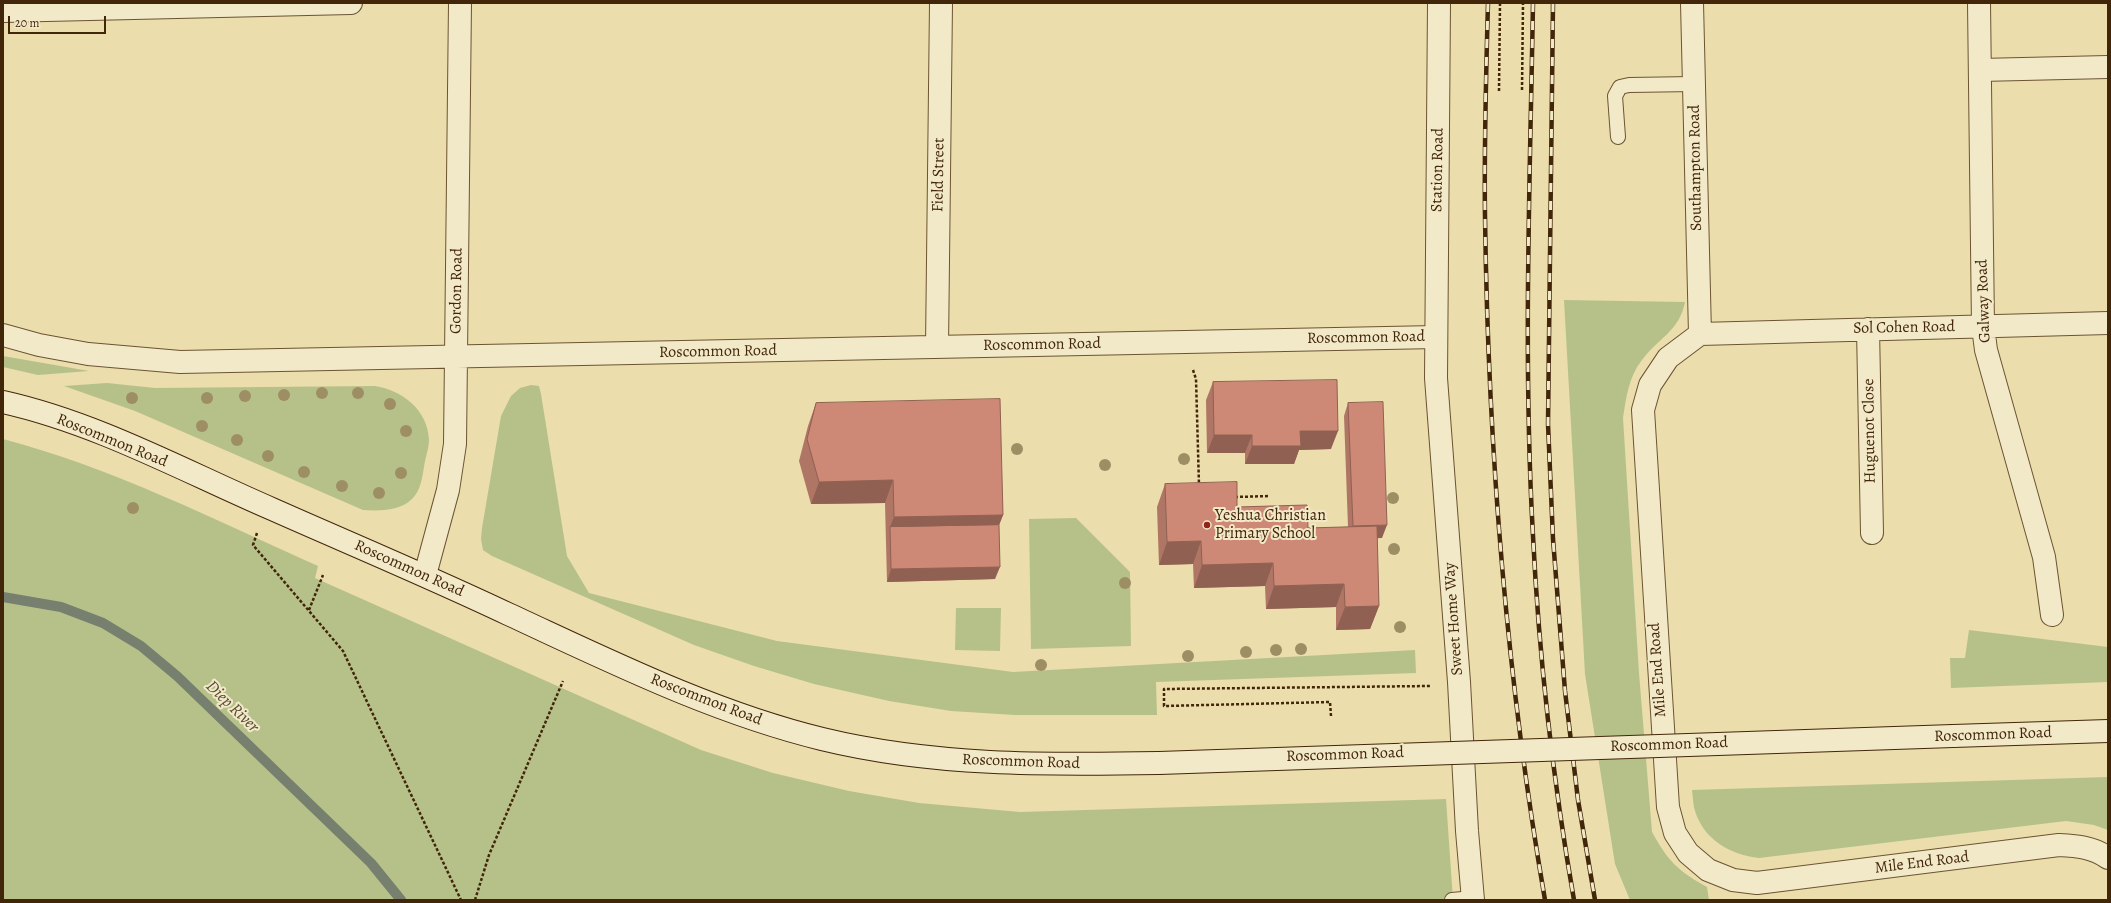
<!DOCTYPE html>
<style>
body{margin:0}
#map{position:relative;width:2111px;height:903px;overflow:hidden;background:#ebddac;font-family:Alegreya,serif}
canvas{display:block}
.frame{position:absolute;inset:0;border:4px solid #42260a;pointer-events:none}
.scale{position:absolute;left:8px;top:16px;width:98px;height:18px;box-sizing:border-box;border:2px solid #42260a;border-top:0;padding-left:5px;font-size:12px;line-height:14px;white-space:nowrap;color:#42260a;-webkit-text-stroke:3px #f2e9c9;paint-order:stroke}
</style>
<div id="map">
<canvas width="2111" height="903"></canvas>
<div class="frame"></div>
<div class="scale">20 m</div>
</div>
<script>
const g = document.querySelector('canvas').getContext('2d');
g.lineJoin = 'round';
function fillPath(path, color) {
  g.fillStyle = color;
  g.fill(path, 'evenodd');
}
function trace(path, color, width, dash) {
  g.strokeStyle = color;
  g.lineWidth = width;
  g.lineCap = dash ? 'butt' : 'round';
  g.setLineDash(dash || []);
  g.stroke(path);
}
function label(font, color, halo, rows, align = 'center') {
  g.font = font + ' Alegreya,serif';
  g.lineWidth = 4;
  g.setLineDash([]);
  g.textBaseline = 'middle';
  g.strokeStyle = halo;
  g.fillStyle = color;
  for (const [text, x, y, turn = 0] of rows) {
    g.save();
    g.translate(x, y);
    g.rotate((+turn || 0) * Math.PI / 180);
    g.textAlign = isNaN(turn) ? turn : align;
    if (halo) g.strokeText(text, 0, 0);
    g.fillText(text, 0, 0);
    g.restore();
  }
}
const green = new Path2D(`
 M1564,300l121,2c-6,30 -26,35 -43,58 -13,16 -16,38 -19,58l16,255 13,159c16,29 26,39 55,55l2,13h-79l-15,-36 -30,-190z
 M3,356l86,15 -51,4 -35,-8z
 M107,383l48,5 220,-2c27,4 53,24 54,54 0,8 -4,19 -5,27 -2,11 -3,23 -12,32 -12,12 -33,12 -49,11l-228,-99 -71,-25z
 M531,385l8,1 2,8 26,162 22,37 188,48 236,31 402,-22 1,23 -260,9 1,33h-142l-64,-4 -62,-10 -75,-17 -60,-18 -60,-21 -202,-89 -9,-6 -2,-11 1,-11 19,-112 10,-20 9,-8z
 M3,439c110,29 212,81 315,127l-3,12 386,172 72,23 76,18 70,12 101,9 426,-13 7,101h-1450z
 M1076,518l54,54 1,74 -100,3 -2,-130z
 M956,608h45l-1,43 -45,-1z
 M1969,630l139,17v35l-157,6 -1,-30h15z
 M2108,777v53l-14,-5 -28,-4 -307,37c-28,-3 -55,-18 -64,-47 -2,-6 -2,-14 -3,-21z`);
const stream = new Path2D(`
 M3,597l58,10 42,16 38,23 36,30 194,187 30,37`);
const path = new Path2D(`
 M1522,90l1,-87
 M1499,91l1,-88
 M1193,370l3,9 3,106
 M1235,497l35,-1
 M257,533l-4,12 90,106 118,249
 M309,610l14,-35
 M1331,716l-1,-14 -166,4v-17l266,-3
 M475,900l14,-45 74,-174`);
const lane = new Path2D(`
 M1618,137l-3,-41 5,-9 9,-2 65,-1
 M1452,900l21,-2`);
const street = new Path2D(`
 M1439,3l-3,375 23,304 8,149 6,69
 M1692,3l8,331
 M1979,3l4,324 3,23 58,207 8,58
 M3,11l348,-8
 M1980,70l128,-3
 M1868,329l4,204
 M1700,334l-32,24 -18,27 -7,25 25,397 7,26 13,20 20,17 25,10 24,3 302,-38c18,1 34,2 49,13
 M1700,334l408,-11
 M3,335l36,10 49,9 92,8 1256,-25
 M937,347l4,-344
 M425,575l23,-85 7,-46 5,-441`);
const secondary = new Path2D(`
 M3,402c94,21 181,69 269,107 79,35 158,68 236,105 102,47 204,98 314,125 111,27 224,26 337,24
 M1953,736l155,-5`);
const rail = new Path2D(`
 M1488,3c-2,71 -4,142 -3,213 3,228 21,459 60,684
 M1533,3c-3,178 -10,356 0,533 6,122 20,244 41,364
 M1553,3l-5,421 5,115 12,152 13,109 17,100`);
const secondaryBridge = new Path2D(`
 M1159,763l794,-27`);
const trees = [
 [322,393],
 [358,393],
 [284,395],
 [245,396],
 [132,398],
 [207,398],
 [390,404],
 [202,426],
 [406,431],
 [237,440],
 [1017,449],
 [268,456],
 [1184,459],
 [1105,465],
 [304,472],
 [401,473],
 [342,486],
 [379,493],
 [1393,498],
 [133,508],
 [1394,549],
 [1125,583],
 [1400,627],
 [1301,649],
 [1276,650],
 [1246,652],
 [1188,656],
 [1041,665]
];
const wall = new Path2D(`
 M1213,382l118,67 -32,1 -5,14h-49v-11h-38l-1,-53z
 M816,403l187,112 -4,10 -4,54 -108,3 -2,-79 -74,1 -12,-43 9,-35z
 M1348,403l34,135h-5l2,68 -9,23 -34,1v-23l-70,2 -1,-23 -71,2 -1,-24 -34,1 -2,-58 8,-23 72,23 71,21 40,-1 -4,-111z`);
const shadedWall = new Path2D(`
 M1300,431h38l-7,18 -32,1 -5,14h-49l7,-18z
 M1214,435h38l-7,18h-38z
 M893,480l-8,23 -74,1 8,-22z
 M1003,515l-9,23 -104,-11 4,-10z
 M1387,525l-5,13 -34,1 5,-13z
 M1201,541l-8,23 -34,1 8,-23z
 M1273,563l-8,23 -71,2 8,-23z
 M1000,567l-5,12 -108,3 4,-13z
 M1344,584l-8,23 -70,2 8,-23z
 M1379,606l-9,23 -34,1 9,-23z`);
const building = new Path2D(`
 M1337,380l1,51h-38l1,15h-49v-11h-38l-1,-53z
 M1000,399l3,116 -109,2 -1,-37 -74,2 -12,-43 9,-36z
 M1383,402l4,123 -34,1 -5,-123z
 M1237,482v25l70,-2 1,23 69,-2 2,80 -34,1 -1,-23 -70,2 -1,-23 -71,2 -1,-24 -34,1 -2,-58z
 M999,525l1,42 -109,2 -1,-42z`);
const markers = [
 [1207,525,4,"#8f2418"]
];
const streetNames = [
 ["Southampton Road",1696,168,-91],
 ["Station Road",1438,170,-89],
 ["Field Street",939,175,-89],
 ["Gordon Road",457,291,-89],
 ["Galway Road",1984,301,-92],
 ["Sol Cohen Road",1904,328,-1],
 ["Roscommon Road",1366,338,-1],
 ["Roscommon Road",1042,345,-1],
 ["Roscommon Road",718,352,-1],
 ["Huguenot Close",1870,431,-91],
 ["Roscommon Road",112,441,22],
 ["Roscommon Road",409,569,24],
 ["Sweet Home Way",1454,619,-94],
 ["Mile End Road",1658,670,-94],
 ["Roscommon Road",706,700,21],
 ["Roscommon Road",1993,735,-2],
 ["Roscommon Road",1669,745,-2],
 ["Roscommon Road",1345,755,-2],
 ["Roscommon Road",1021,762,2],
 ["Mile End Road",1922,863,-7]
];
const poiNames = [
 ["Yeshua Christian",1215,516],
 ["Primary School",1215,534]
];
const waterNames = [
 ["Diep River",232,707,44]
];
fillPath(green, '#b6c18a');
trace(stream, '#777f6e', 10);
trace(lane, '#6c5432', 16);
trace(street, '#6c5432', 24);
trace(secondary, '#42260a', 24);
trace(path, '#42260a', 2.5, [3, 2]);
trace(lane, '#f2e9c9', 14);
trace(street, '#f2e9c9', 22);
trace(secondary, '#f2e9c9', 22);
trace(rail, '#42260a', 4.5);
trace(rail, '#f2e9c9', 3, [9]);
trace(secondaryBridge, '#42260a', 24, []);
trace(secondaryBridge, '#f2e9c9', 22);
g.fillStyle = '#9e8e64';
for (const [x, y] of trees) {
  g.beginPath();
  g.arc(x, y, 6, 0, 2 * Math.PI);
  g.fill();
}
fillPath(wall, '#b07665');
fillPath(shadedWall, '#906052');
fillPath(building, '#cd8975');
trace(building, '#906052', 1);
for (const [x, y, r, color] of markers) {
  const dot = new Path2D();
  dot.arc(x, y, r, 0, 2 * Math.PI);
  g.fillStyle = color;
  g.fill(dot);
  trace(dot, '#f2e9c9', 1.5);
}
label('16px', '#42260a', '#f2e9c9', streetNames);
label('16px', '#42260a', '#f2e9c9', poiNames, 'left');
label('italic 17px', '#584b34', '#f2e9c9', waterNames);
</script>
